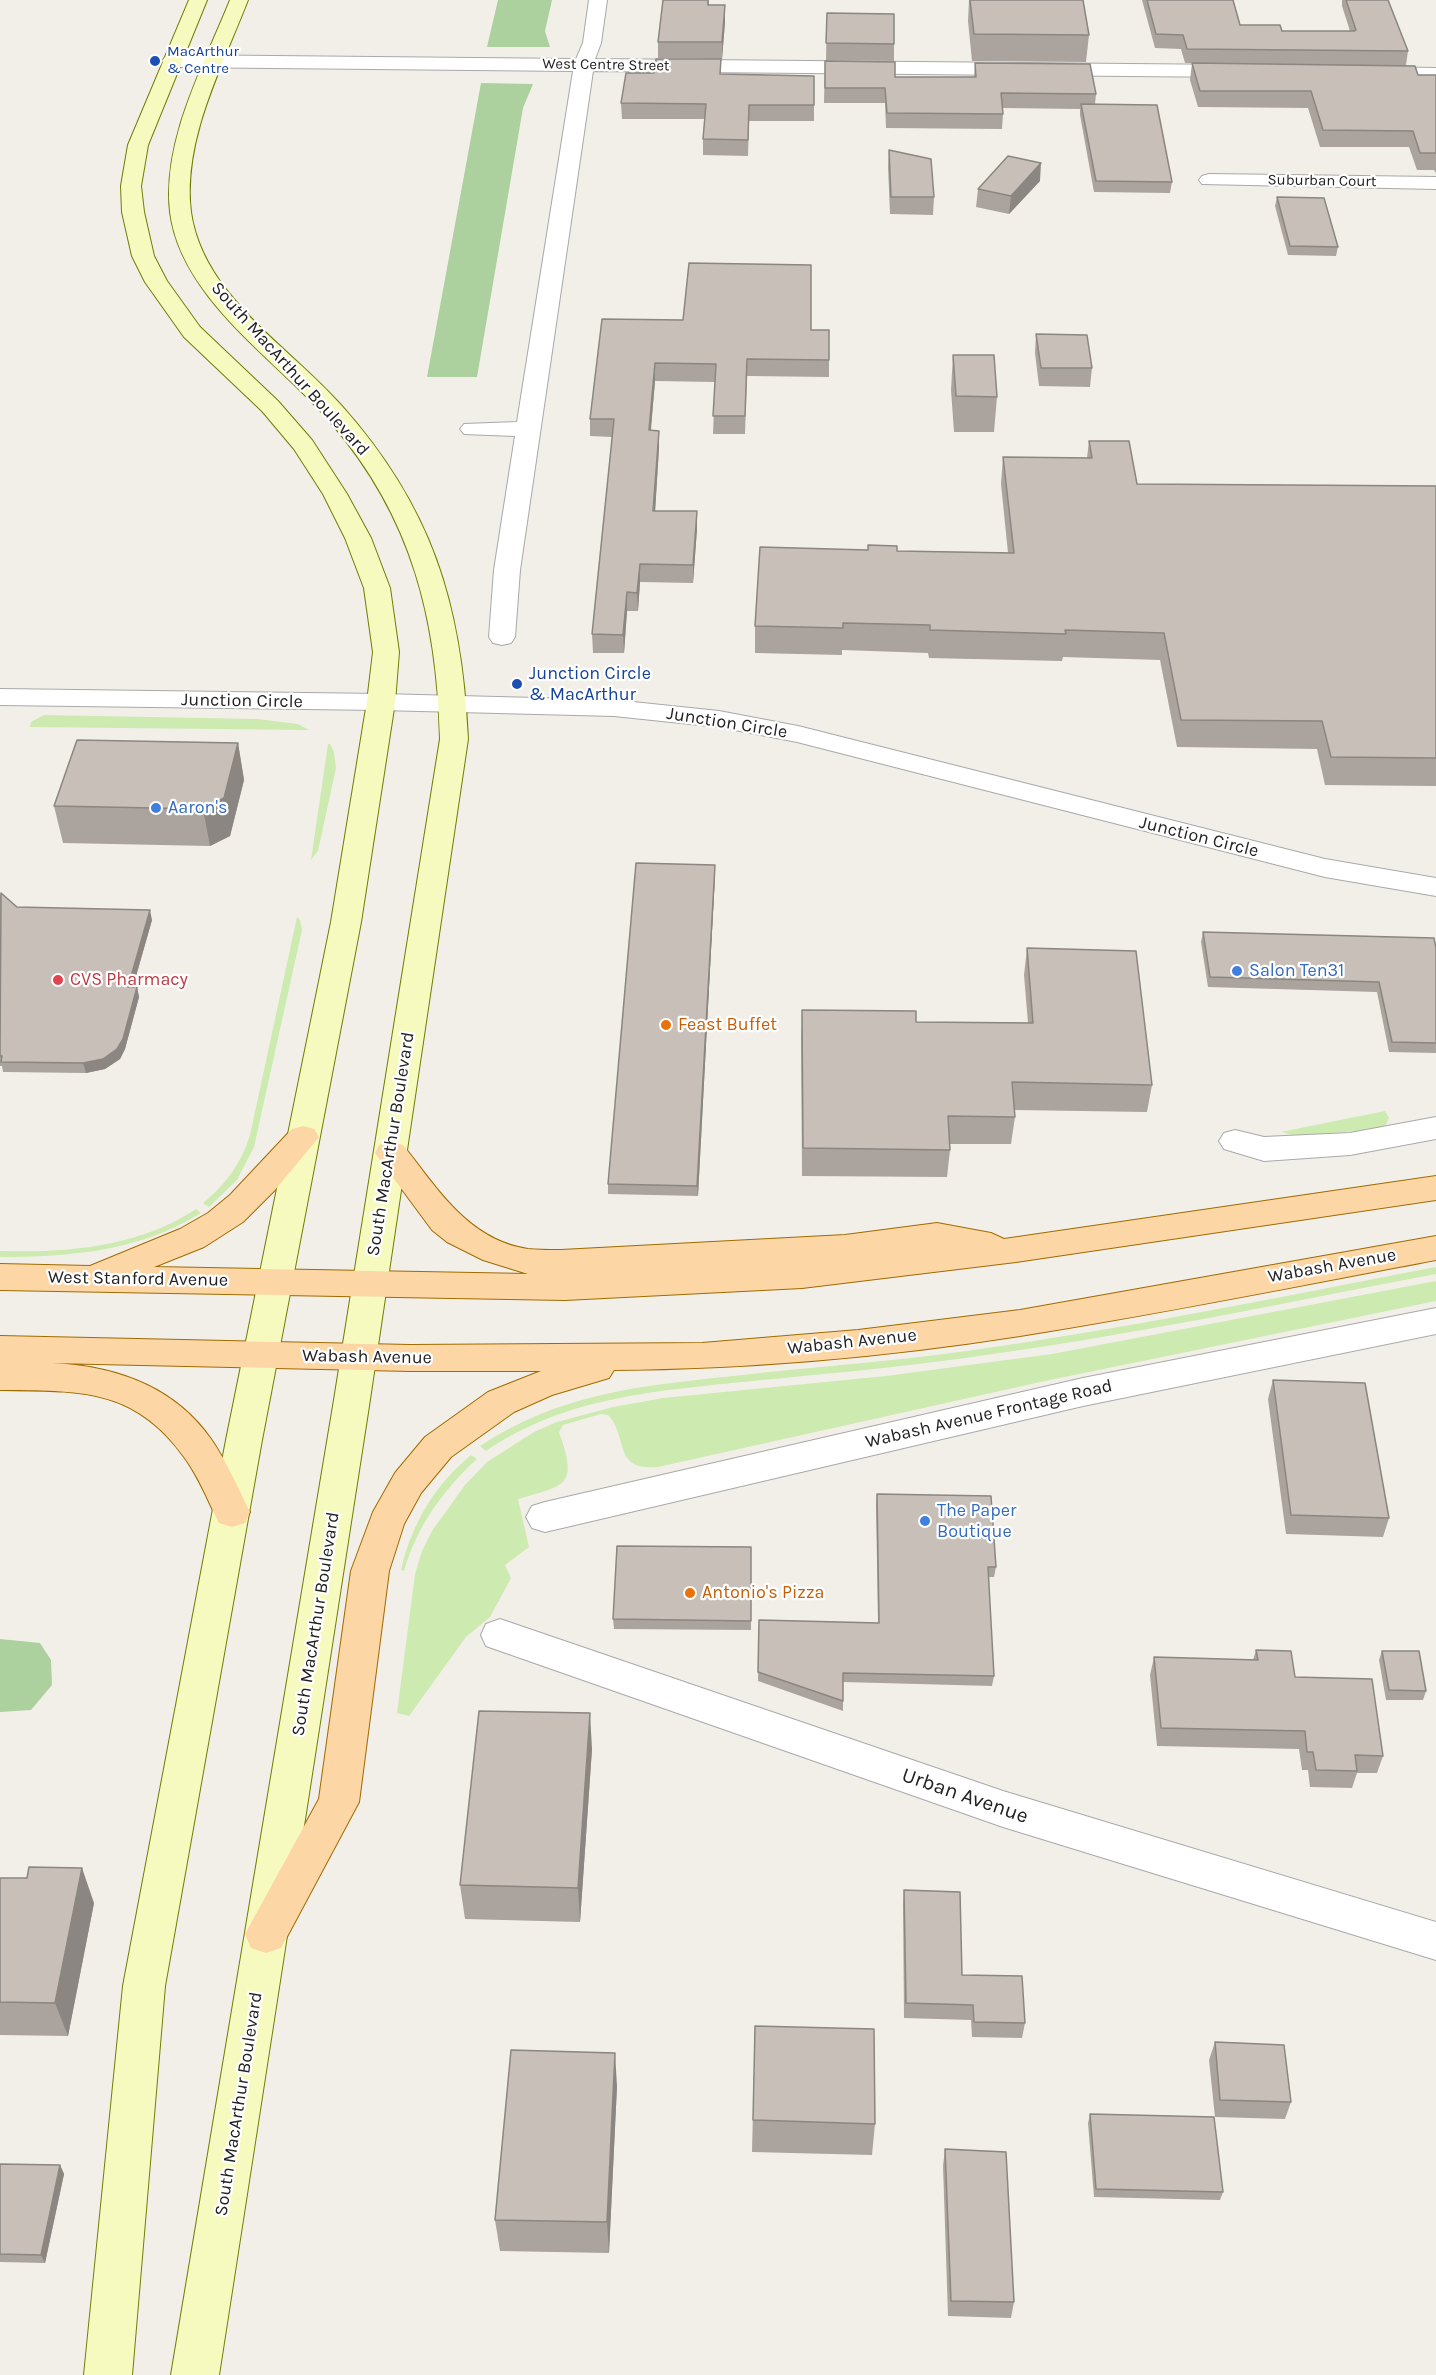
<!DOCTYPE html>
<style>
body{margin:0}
canvas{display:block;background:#f2efe9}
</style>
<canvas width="1436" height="2375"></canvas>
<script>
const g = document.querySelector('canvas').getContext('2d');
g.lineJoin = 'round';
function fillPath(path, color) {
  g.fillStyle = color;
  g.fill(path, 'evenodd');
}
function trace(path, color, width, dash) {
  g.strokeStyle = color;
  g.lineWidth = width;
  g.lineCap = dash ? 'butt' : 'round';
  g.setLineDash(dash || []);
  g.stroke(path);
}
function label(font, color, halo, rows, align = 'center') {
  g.font = font + ' Karla,sans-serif';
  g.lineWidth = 4.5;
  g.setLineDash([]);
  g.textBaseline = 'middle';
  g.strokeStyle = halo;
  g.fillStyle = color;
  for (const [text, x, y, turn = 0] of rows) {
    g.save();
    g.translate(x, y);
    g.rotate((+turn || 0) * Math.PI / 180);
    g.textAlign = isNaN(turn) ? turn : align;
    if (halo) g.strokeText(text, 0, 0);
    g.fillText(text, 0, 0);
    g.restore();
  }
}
const grass = new Path2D(`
 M44,715l213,4 41,5 11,6 -279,-3 1,-5z
 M328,744h2l4,8 2,16 -18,83 -7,9z
 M297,917l3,3 2,10 -48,217 -17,33 -28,27 -6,-4c23,-19 38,-39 47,-68z
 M1385,1111l4,7 -3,7 -7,4 -82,7 -16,-4z
 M196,1209l5,4c-61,38 -130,44 -201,44v-6c67,2 139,-4 196,-42z
 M1436,1267v7c-157,30 -313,63 -471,84 -71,10 -142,16 -213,23 -95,10 -185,15 -266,70l-6,-5c81,-53 159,-60 253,-70 78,-9 156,-14 234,-25 157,-22 313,-54 469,-84z
 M1436,1281v20l-391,80 -387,86c-46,4 -29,-30 -50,-52l-7,-1 -38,11 -4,7c19,54 8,53 -41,67l11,48 -24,18 6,13 -21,39 -24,20 -57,79 -12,-3 18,-139 7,-23 10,-20 33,-46 22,-23 47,-30 23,-10 56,-15 50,-9 223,-22 166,-22z
 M471,1455l6,4c-34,31 -60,67 -73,112l-3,-1c11,-47 33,-84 70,-115z`);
const forest = new Path2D(`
 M498,0h54l-7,31 5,16h-63z
 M481,83l52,1 -10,24 -46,269h-50z
 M0,1639l40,4 11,17 1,25 -21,25 -31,2z`);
const minor = new Path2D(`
 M589,0h18l-6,43 -6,16 641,6 7,2 3,4 -3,4 -7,2 -643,-6 -73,499 -5,67 -4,6 -9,2 -9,-2 -4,-6 5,-67 21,-134 -51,-2 -4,-5 4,-5 53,-2 56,-351 -401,-4 -7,-2 -3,-4 3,-4 7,-2 404,4 7,-16z
 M1372,67l64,1v12l-71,-3 -3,-4 3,-4z
 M1209,174l227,3v12l-234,-5 -3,-4 3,-4z
 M0,689l381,5 233,6 105,11 79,15 527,133 111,19v18l-111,-19 -528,-135 -78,-15 -105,-11 -233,-6 -381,-5z
 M1436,1117v22l-86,16 -86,6 -40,-12 -5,-8 5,-8 11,-3 29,7 86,-4z
 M1436,1308v26l-353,72 -538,126 -13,-4 -6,-11 6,-11 13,-4 538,-124z
 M500,1619l503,172 433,131v38l-433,-133 -517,-181 -5,-11 5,-11z`);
const secondary = new Path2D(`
 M189,0h18l-59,145 -7,41 3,26 10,44 13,25 33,46 78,74 34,39 35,54 24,44 19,50 9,64 -4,50 -34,220 -99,518 -97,546 -33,389h-48l39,-389 103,-546 105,-518 36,-220 6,-50 -9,-64 -19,-50 -22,-44 -29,-45 -32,-38 -78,-74 -39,-55 -13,-26 -10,-44 -1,-26 7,-41z
 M230,0h18c-25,65 -66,140 -57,212 12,84 98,134 150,193 91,102 121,199 127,334l-99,667 -150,969h-48l162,-969 107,-667c-3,-121 -28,-221 -108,-315 -53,-63 -151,-124 -162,-212 -8,-72 34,-147 60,-212z`);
const primary = new Path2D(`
 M303,1126l11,3 5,8 -44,53 -32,32 -39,25 -50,20 374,7 -45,-14 -36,-18 -15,-12 -57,-77 4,-8 12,-4 12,4c34,43 65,95 125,104 11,1 22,1 33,1l284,-15 92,-12 54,10 13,6 432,-63v24l-420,62 -214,26 -237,12 -565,-10v-26l90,2 90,-37 28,-16 22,-18 62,-66z
 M1436,1236v24c-138,26 -277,54 -416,76 -134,21 -271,33 -406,34l-5,8 -57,17 -38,17 -63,45 -30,36 -17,31 -15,47 -30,231 -78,146 -15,5 -15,-5 -6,-14 74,-135 32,-228 22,-59 22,-39 30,-36 63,-45 53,-21h-131l-358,-8c63,3 122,23 159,76 16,23 27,49 39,73l-5,11 -13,4 -13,-4c-11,-22 -20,-46 -35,-66 -50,-70 -106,-66 -184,-67v-28h7h-7v-26l410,9 292,-2 156,-13 162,-20z`);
const wall = new Path2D(`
 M709,0v5h16v17l-3,37 -64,-1v-16z
 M969,0h114l6,35 -3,27 -114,-1 -4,-40z
 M1142,0h91l7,25 42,6h68l-8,-25v-6h46l20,51 -2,14 12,10h18v98l-2,-3h-17l-8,-23h-89l-12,-39 -110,-1 -8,-27 2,-17h-7l-4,-14 -26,-1z
 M827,13l67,31v17l-68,-1z
 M825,61l70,16h79l1,-14 121,31 -1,10 77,78 -2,11 -76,-1 -14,-77v-6l-78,-1 1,6 -1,15 -116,-1 -1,-25h-61z
 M721,74l93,31v16h-65l-1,35 -45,-1v-16l2,-20h-83l-1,-16z
 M889,150l45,47 -1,18 -43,-1 -2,-47z
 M1040,181l-31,33 -33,-7 2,-18z
 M1277,197l61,50 -2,9 -48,-1 -13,-49z
 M683,320l128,10 18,30v17l-82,-1 -2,58h-32l2,-52 -60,-1 -4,49 8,1v17l-4,63 42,18 -4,54 -53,-1 -2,29h-11l-3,42h-31l-1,-19 20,-197 -22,-1v-17z
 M1036,334l56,34 -2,19 -51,-1 -4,-33z
 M953,355l44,42 -3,35h-40l-3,-42z
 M1089,441l48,43 299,2v300l-111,-1 -8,-36 -140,-2 -17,-87 -97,-3 -1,4 -133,-3 -1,-5 -86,-3v5l-87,-2v-27l142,-75 111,2 -7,-69 2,-27 84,1z
 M238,743l6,37 -14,56 -20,10 -147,-3 -9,-37z
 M715,875l-17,321 -90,-2v-10z
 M0,895l17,12 135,13 -19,67h4l2,10 -14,52 -5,10 -15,10 -19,4 -83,-1 -1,-6h-2z
 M1203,932l233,16v105l-47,-1 -12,-60 -169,-5 -7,-45z
 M1027,948l125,137 -5,27 -133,-2 1,7 -4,27h-62l1,6 -3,27 -145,-1 -1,-139 1,-27 114,12 112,1 -4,-48z
 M1273,1380l116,138 -6,19 -97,-3 -18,-135z
 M877,1494l119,73 -2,10h-6l6,99 -2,10 -149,-4v29l-85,-30 1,-61 119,3 -2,-119z
 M751,1547v83l-137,-1 -1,-10z
 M1256,1650l39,27 88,79 -6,17h-20l-5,15 -42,-1 -2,-17h-6l-3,-21 -142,-3 -7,-71 4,-18 99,3z
 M1382,1651l44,40 -3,9h-37l-7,-40z
 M592,1749l-12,173 -115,-3 -5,-34z
 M0,1878l94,25 -26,133 -68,-1z
 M904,1890l58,85 63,48 -3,15 -50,-1 -1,-17 -67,-2 -1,-113z
 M755,2026l120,98 -3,31 -120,-3z
 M1215,2042l76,60 -6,17 -70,-2 -6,-57z
 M617,2086l-8,167 -109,-2 -5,-31z
 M1090,2114l133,78 -3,8 -126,-3 -6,-74z
 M945,2149l69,153 -3,16 -63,-2 -5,-150z
 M0,2164l60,1 4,9 -19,89 -45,-1z`);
const shadedWall = new Path2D(`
 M725,5v17l-3,37v-17z
 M1041,163l-1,18 -31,33 2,-18z
 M655,363v18l-6,67v-18z
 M659,431v17l-5,81 -1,-18z
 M697,511v18l-4,54v-18z
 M640,564v18l-2,29 -1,-18z
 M627,592v19l-3,42 -1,-18z
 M238,743l6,37 -14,56 -20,10 -7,-37z
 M715,865v10l-17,321 -1,-10z
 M150,910l2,10 -22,77 -2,-10z
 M137,987l2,10 -14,52 -5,10 -15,10 -19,4 -3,-10z
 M590,1713l2,36 -12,173 -2,-34z
 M82,1868l12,35 -26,133 -13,-33z
 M615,2053l2,33 -8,167 -2,-31z
 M60,2165l4,9 -19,89 -4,-8z`);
const building = new Path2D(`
 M663,0h45v5h17l-3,37h-64z
 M970,0h113l6,35 -115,-1z
 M1147,0h86l7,25h40l2,6h72l2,-1 -10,-30h42l20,51 -221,-2 -4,-14 -27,-1z
 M827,13l67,1v30l-68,-1z
 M656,59h65l-1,15 94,2v29h-65l-1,35 -45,-1 3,-35 -85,-1 5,-30h28z
 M825,61l70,1v15h81l-1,-14 115,1 6,30 -95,-1 2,21 -116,-1 -2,-25h-60z
 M1192,63l223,3 3,9h18v78h-16l-7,-22 -90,-1 -12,-39h-111z
 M1081,104l76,1 15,77 -76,-1z
 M889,150l42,9 3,38h-43z
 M1008,156l33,7 -30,33 -33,-7z
 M1277,197l47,1 14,49 -48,-1z
 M689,263l122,2v65h18v30l-82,-1 -2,57h-32l3,-52 -61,-1 -6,67 10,1 -6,80h44l-4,54 -53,-1 -3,29 -10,-1 -4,43 -31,-1 22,-215h-24l12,-100 81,1z
 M1036,334l51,1 5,33h-51z
 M953,355h41l3,42 -41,-1z
 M1089,441h40l8,43 299,2v272l-105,-1 -9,-36 -141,-1 -17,-87 -99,-3 1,4 -136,-4v-5l-87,-2v5l-88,-2 5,-79 108,3v-5l29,1v5l117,2 -11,-96 89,1z
 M77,740l161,3 -14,55 -21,11 -149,-3z
 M636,863l79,2 -18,321 -89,-2z
 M1,893l16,14 133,3 -22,77h9l-14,52 -6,10 -14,10 -20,4 -82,-1 1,-6h-2z
 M1203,932l231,6 2,10v95l-44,-1 -13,-60 -169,-5z
 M1027,948l109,3 16,134 -140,-3 3,35 -67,-1 2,34 -147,-2 -1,-138 114,1v11l117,1z
 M1273,1380l92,3 24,135 -98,-3z
 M877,1494l114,2 5,71h-8l6,109 -151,-3v28l-85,-29 1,-52 120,3z
 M617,1546l134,1v74l-138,-2z
 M1256,1650l35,1 4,26 77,2 11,77 -28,-1 2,16 -41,-1 -3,-18h-6l-2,-21 -144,-3 -7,-71 104,3z
 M1382,1651h37l7,40 -37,-1z
 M479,1711l111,2 -12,175 -118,-3z
 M29,1867l53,1 -27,135 -55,-1v-124h27z
 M904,1890l56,2 2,83 60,1 3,47 -51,-1 -1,-17 -67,-2z
 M755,2026l119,3 1,95 -122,-4z
 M1215,2042l69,3 7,57 -71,-2z
 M511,2050l104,3 -8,169 -112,-2z
 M1090,2114l124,3 9,75 -127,-3z
 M945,2149l61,3 8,150 -63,-1z
 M0,2164l60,1 -19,90 -41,-1z`);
const markers = [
 [155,61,6,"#1a4fb4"],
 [517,684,6,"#1a4fb4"],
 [156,808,6,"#3f7fe0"],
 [1237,971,6,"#3f7fe0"],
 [58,980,6,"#e0444e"],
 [666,1025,6,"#e8710a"],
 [925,1521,6,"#3f7fe0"],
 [690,1593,6,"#e8710a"]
];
const farTransitnames = [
 ["MacArthur",167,52],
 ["& Centre",167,69]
];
const farStreetnames = [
 ["West Centre Street",606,65,1],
 ["Suburban Court",1322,181,1]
];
const streetNames = [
 ["South MacArthur Boulevard",290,369,48],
 ["Junction Circle",242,701,1],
 ["Junction Circle",727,723,9],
 ["Junction Circle",1199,837,14],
 ["South MacArthur Boulevard",391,1144,-81],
 ["Wabash Avenue",1332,1266,-10],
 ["West Stanford Avenue",138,1279,1],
 ["Wabash Avenue",852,1342,-6],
 ["Wabash Avenue",367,1357,1],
 ["Wabash Avenue Frontage Road",989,1414,-13],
 ["South MacArthur Boulevard",316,1624,-81],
 ["South MacArthur Boulevard",239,2104,-81]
];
const transitNames = [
 ["Junction Circle",529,674],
 ["& MacArthur",529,695]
];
const shopNames = [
 ["Aaron's",168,808],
 ["Salon Ten31",1249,971],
 ["The Paper",937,1511],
 ["Boutique",937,1532]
];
const healthNames = [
 ["CVS Pharmacy",70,980]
];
const foodNames = [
 ["Feast Buffet",678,1025],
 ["Antonio's Pizza",702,1593]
];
const nearStreetnames = [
 ["Urban Avenue",965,1796,19]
];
fillPath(grass, '#cdebb0');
fillPath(forest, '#add19e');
trace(minor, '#a9a9a9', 2);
trace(secondary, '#707d05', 2);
trace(primary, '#a06b00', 2);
fillPath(minor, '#fff');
fillPath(secondary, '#f7fabf');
fillPath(primary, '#fcd6a4');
fillPath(wall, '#aba49e');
fillPath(shadedWall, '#8b8681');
fillPath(building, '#c7bfb8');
trace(building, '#8b8681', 1.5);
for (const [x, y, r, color] of markers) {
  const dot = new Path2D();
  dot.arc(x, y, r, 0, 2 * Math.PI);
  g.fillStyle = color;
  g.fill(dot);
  trace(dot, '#fff', 2);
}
label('15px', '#164399', '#fff', farTransitnames, 'left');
label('15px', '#222', '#fff', farStreetnames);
label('18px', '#222', '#fff', streetNames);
label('18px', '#164399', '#fff', transitNames, 'left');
label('18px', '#366cbe', '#fff', shopNames, 'left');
label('18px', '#be3a42', '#fff', healthNames, 'left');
label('18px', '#c56008', '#fff', foodNames, 'left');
label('21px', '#222', '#fff', nearStreetnames);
</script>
